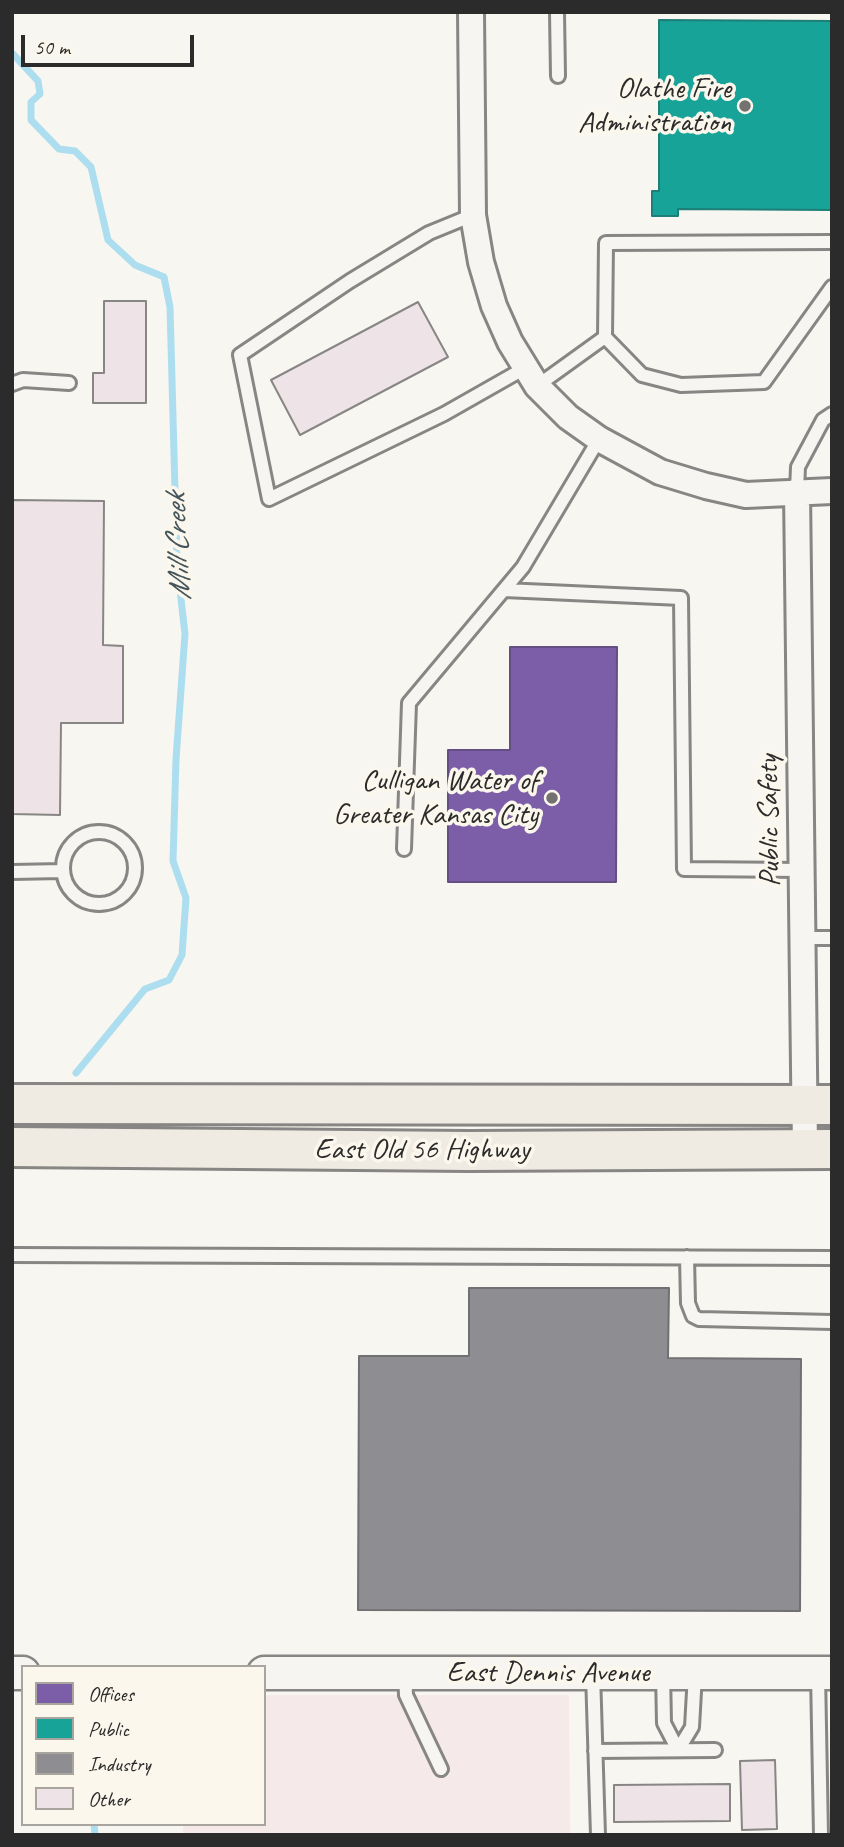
<!DOCTYPE html>
<style>
body{margin:0}
#map{position:relative;width:844px;height:1847px;overflow:hidden;background:#f8f6f0;font-family:Caveat,sans-serif}
canvas{display:block}
.frame{position:absolute;inset:0;border:14px solid #2b2b2b;pointer-events:none}
.legend{position:absolute;left:21px;top:1665px;width:245px;height:161px;box-sizing:border-box;background:#fbf7ec;border:2px solid #a8a59f;margin:0;padding:9px 12px;list-style:none;font-size:21px;color:#2b2b2b}
.legend li{display:flex;align-items:center;gap:14px;height:35px}
.legend b{width:35px;border:2px solid #a8a59f}
.scale{position:absolute;left:21px;top:35px;width:173px;height:32px;box-sizing:border-box;border:4px solid #2b2b2b;border-top:0;padding-left:9px;font-size:21px;line-height:24px;white-space:nowrap;color:#2b2b2b;-webkit-text-stroke:5px #fbf7ec;paint-order:stroke}
</style>
<div id="map">
<canvas width="844" height="1847"></canvas>
<div class="frame"></div>
<ul class="legend">
<li><b style="height:19px;background:#7b5ea7"></b>Offices</li>
<li><b style="height:19px;background:#17a398"></b>Public</li>
<li><b style="height:19px;background:#8d8d92"></b>Industry</li>
<li><b style="height:19px;background:#eee4e8"></b>Other</li>
</ul>
<div class="scale">50 m</div>
</div>
<script>
const g = document.querySelector('canvas').getContext('2d');
g.lineJoin = 'round';
function fillPath(path, color) {
  g.fillStyle = color;
  g.fill(path, 'evenodd');
}
function trace(path, color, width, dash) {
  g.strokeStyle = color;
  g.lineWidth = width;
  g.lineCap = dash ? 'butt' : 'round';
  g.setLineDash(dash || []);
  g.stroke(path);
}
function label(font, color, halo, rows, align = 'center') {
  g.font = font + ' Caveat,sans-serif';
  g.lineWidth = 7;
  g.setLineDash([]);
  g.textBaseline = 'middle';
  g.strokeStyle = halo;
  g.fillStyle = color;
  for (const [text, x, y, turn = 0] of rows) {
    g.save();
    g.translate(x, y);
    g.rotate((+turn || 0) * Math.PI / 180);
    g.textAlign = isNaN(turn) ? turn : align;
    if (halo) g.strokeText(text, 0, 0);
    g.fillText(text, 0, 0);
    g.restore();
  }
}
const built = new Path2D(`
 M264,1695h305l1,140h-387v-11h81z`);
const offices = new Path2D(`
 M510,647h107l-1,235h-168v-132h62z`);
const public = new Path2D(`
 M659,20l173,1v189l-154,-1v7h-26v-25h7z`);
const industry = new Path2D(`
 M469,1288h200l-1,70 133,1 -1,252 -442,-1 1,-254h110z`);
const stream = new Path2D(`
 M12,53l26,28 2,13 -9,8v18l28,29 16,2 16,16 17,73 27,25 29,12 6,30 7,257 8,70 -9,125 -3,102 13,37 -4,57 -13,25 -24,9 -69,84
 M94,1824l1,11`);
const building = new Path2D(`
 M104,301h42v102h-53v-30h11z
 M418,302l30,55 -148,78 -29,-55z
 M12,500l92,1 -1,144 20,1v77h-62l-1,92 -48,-1z
 M775,1760l2,69 -35,1 -2,-69z
 M730,1784v37l-116,1v-37z`);
const service = new Path2D(`
 M557,12l1,64
 M473,215l-44,18 -79,48 -110,74 29,144 175,-85 81,-46
 M832,242l-226,1 -1,94 37,38 39,10 83,-3 68,-95
 M12,384l11,-4 46,3
 M537,386l68,-49
 M797,491l1,-24 25,-47 9,-6
 M504,590l177,8 3,271 118,1
 M63 868a36 36 0 1 1 72 0a36 36 0 1 1-72 0Z
 M404,849l5,-146 114,-136 76,-128
 M12,872l50,-1
 M804,938h28
 M12,1255l820,3
 M687,1257l1,46 5,13 6,3 133,3
 M405,1673l1,22 35,74
 M593,1673l5,162
 M663,1673l1,50 14,27 14,-23 3,-53
 M818,1673l3,162
 M595,1751l120,-1`);
const minor = new Path2D(`
 M471,12l2,203 8,47 13,44 16,36 27,44 31,31 31,22 61,33 46,14 40,9 86,-4
 M797,491l8,658`);
const tertiary = new Path2D(`
 M12,1673h11
 M264,1673h568`);
const primary = new Path2D(`
 M12,1104l820,1
 M12,1147l457,4 363,-2`);
const markers = [
 [745,106,7,"#737270"],
 [552,798,7,"#737270"]
];
const poiNames = [
 ["Olathe Fire",731,89],
 ["Administration",731,123],
 ["Culligan Water of",538,781],
 ["Greater Kansas City",538,815]
];
const streetNames = [
 ["Public Safety",770,821,-91],
 ["East Old 56 Highway",422,1150],
 ["East Dennis Avenue",548,1673]
];
const waterNames = [
 ["Mill Creek",179,547,-93]
];
fillPath(built, '#f5eae9');
fillPath(offices, '#7b5ea7');
trace(offices, '#634f82', 2);
fillPath(public, '#17a398');
trace(public, '#1d7f77', 2);
fillPath(industry, '#8d8d92');
trace(industry, '#707073', 2);
trace(stream, '#addeef', 7);
fillPath(building, '#eee4e8');
trace(building, '#878684', 2);
trace(service, '#878684', 18);
trace(minor, '#878684', 30);
trace(tertiary, '#878684', 37);
trace(primary, '#878684', 44);
trace(service, '#f6f5f1', 12);
trace(minor, '#f6f5f1', 24);
trace(tertiary, '#f6f5f1', 32);
trace(primary, '#f0ebe2', 38);
for (const [x, y, r, color] of markers) {
  const dot = new Path2D();
  dot.arc(x, y, r, 0, 2 * Math.PI);
  g.fillStyle = color;
  g.fill(dot);
  trace(dot, '#fbf7ec', 2.5);
}
label('30px', '#2b2b2b', '#fbf7ec', poiNames, 'right');
label('30px', '#2b2b2b', '#fbf7ec', streetNames);
label('italic 32px', '#44555c', '#fbf7ec', waterNames);
</script>
